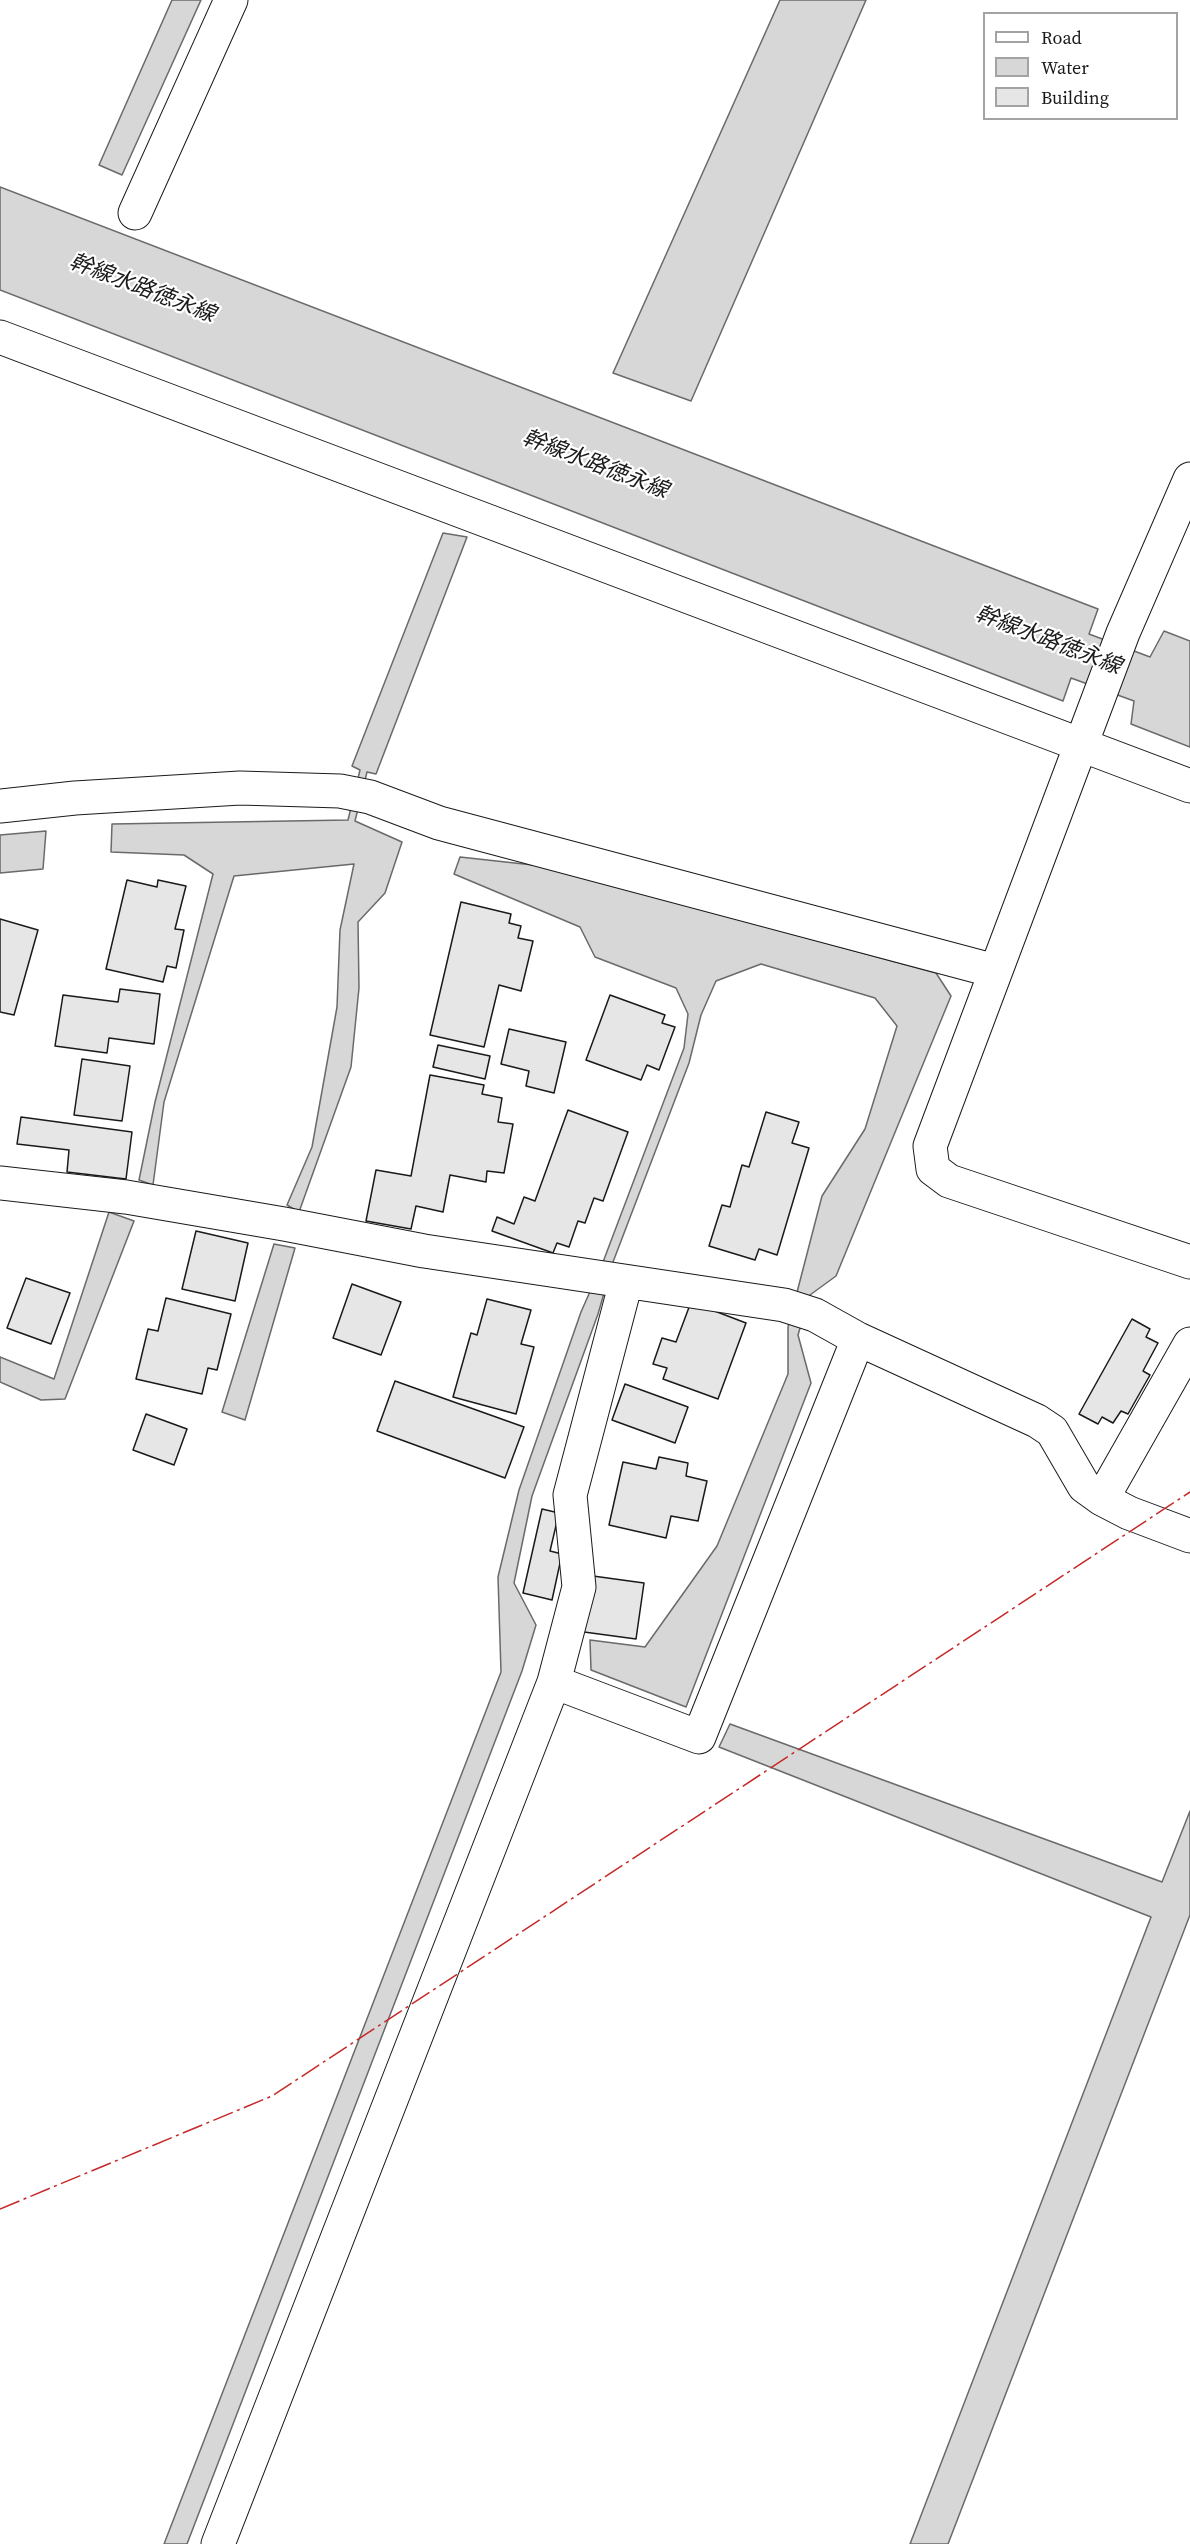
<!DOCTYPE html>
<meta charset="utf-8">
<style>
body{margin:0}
#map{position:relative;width:1190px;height:2544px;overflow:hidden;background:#fff;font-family:"Source Serif 4",serif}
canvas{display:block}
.legend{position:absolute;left:983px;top:12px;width:195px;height:108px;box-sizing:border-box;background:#fff;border:2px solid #a3a3a3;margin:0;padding:8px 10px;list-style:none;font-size:18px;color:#1a1a1a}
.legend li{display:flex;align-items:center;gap:12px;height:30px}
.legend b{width:30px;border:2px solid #a3a3a3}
</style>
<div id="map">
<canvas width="1190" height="2544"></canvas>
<ul class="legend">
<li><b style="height:8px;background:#fff"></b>Road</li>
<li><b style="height:16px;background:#d7d7d7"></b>Water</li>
<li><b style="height:16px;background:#e6e6e6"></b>Building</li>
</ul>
</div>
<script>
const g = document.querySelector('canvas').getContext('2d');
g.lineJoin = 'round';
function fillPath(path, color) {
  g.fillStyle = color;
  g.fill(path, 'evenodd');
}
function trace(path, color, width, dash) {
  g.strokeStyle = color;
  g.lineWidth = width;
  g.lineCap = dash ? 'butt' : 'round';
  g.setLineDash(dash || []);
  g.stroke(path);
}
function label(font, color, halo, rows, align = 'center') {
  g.font = font + ' "Source Serif 4","Noto Sans JP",serif';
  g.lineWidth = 4.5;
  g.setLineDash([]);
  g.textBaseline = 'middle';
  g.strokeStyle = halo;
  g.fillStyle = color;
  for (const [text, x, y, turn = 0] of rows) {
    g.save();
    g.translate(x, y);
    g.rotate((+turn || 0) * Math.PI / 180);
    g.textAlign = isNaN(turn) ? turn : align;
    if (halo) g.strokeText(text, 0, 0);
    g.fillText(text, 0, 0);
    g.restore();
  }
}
const water = new Path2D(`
 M172,0h29l-79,175 -23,-10z
 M780,0h86l-175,401 -78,-28z
 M0,187l1098,422 -9,25 61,23 14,-26 26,10v106l-59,-23 3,-23 -63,-23 -8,23 -1063,-411z
 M443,533l24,4 -91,237 -9,-2 -12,49 47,21 -17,51 -27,29 1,66 -8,79 -52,145 -12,-7 25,-58 25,-140 3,-77 14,-66 -120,12 -70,226 -11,83 -14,-5 16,-78 58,-228 -29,-19 -73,-3 1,-28 236,-4 12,-50 -8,-4z
 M46,831l-3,38 -43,4v-38z
 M460,857l82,9 394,107 15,23 -115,280 -26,19 -12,40 13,48 -125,324 -95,-37 -1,-30 55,7 72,-101 71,-172v-47l34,-131 43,-67 32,-103 -22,-28 -114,-34 -45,17 -15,34 -12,48 -76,199 -15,52 -66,182 -18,87 22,42 -14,46 -335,873h-23l337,-872 -3,-95 21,-87 62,-178 22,-50 81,-214 4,-34 -12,-26 -81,-31 -15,-30 -126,-53z
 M109,1212l25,9 -69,178 -24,1 -41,-18v-25l54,22z
 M274,1244l21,4 -50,172 -23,-8z
 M730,1724l432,158 28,-71v104l-242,629h-38l241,-627 -432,-170z`);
const building = new Path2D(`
 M127,880l30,7 1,-7 28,6 -11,43 9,1 -8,38 -9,-2 -4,16 -57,-13z
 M461,902l50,12 -2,9 12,3 -3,12 15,3 -12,50 -22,-6 -15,62 -54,-12z
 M0,919l38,11 -24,85 -14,-3z
 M120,989l40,5 -6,50 -45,-6 -2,15 -52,-7 8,-51 55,7z
 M610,995l55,20 -3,8 13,4 -16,43 -12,-5 -6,15 -55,-20z
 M509,1029l57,13 -12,51 -28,-7 3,-15 -28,-7z
 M438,1045l52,11 -5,23 -52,-12z
 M82,1059l48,7 -8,55 -48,-6z
 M430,1075l54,10 -2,9 20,4 -4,24 15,2 -9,49 -17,-2 -1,11 -36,-7 -7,37 -27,-6 -5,23 -45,-8 10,-51 35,6z
 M568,1110l60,22 -25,69 -9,-3 -9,25 -7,-2 -9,26 -12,-4 -4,10 -61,-22 5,-14 17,7 10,-27 11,4z
 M766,1112l33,10 -7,21 17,5 -32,107 -18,-6 -4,11 -46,-14 13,-41 8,2 12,-42 7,2z
 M21,1117l111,15 -6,47 -59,-7 2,-22 -52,-6z
 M196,1231l52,12 -13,58 -53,-12z
 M26,1278l44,15 -19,51 -44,-16z
 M352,1284l49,18 -20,53 -48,-17z
 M166,1298l65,16 -14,56 -9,-2 -6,26 -66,-15 12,-50 10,2z
 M487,1299l44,11 -10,34 13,3 -18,67 -63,-17 18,-64 6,2z
 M691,1302l55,21 -28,76 -55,-20 4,-11 -14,-4 9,-26 14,4z
 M1132,1319l18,10 -4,8 12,6 -15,28 7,4 -22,39 -7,-3 -8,12 -11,-6 -4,7 -19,-10z
 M395,1381l129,46 -19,51 -128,-47z
 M625,1384l63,23 -13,36 -63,-23z
 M146,1414l41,15 -13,36 -41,-15z
 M659,1457l29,6 -2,13 21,5 -9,40 -27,-5 -5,22 -57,-13 14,-63 33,7z
 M542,1509l17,4 -9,38 12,3 -10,46 -29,-7z
 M593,1576l51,7 -8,56 -52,-7z`);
const minor = new Path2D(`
 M135,213l96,-213
 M0,337l1190,449
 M1190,479l-67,154 -193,513 3,23 16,12 241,81
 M0,806l75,-8 165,-10 100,3 30,6 69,26 556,148
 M0,1183l126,14 158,27 140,27 360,54 31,10 43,24 179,82 15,10 32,55 18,13 88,-155
 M1102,1499l27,14 61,23
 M554,1682l145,55 159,-398
 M218,2544l336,-862 25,-95 -9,-92 56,-213`);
const power = new Path2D(`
 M0,2209l272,-113 918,-604`);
const waterNames = [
 ["幹線水路徳永線",142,289,21],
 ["幹線水路徳永線",595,465,21],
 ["幹線水路徳永線",1048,641,21]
];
fillPath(water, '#d7d7d7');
trace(water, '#6a6a6a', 1.5);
fillPath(building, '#e6e6e6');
trace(building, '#1a1a1a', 1.5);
trace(minor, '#1a1a1a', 35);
trace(minor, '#fff', 33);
trace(power, '#c62828', 1.5, [21, 4.5, 3, 4.5]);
label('italic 22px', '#1a1a1a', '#fff', waterNames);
</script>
